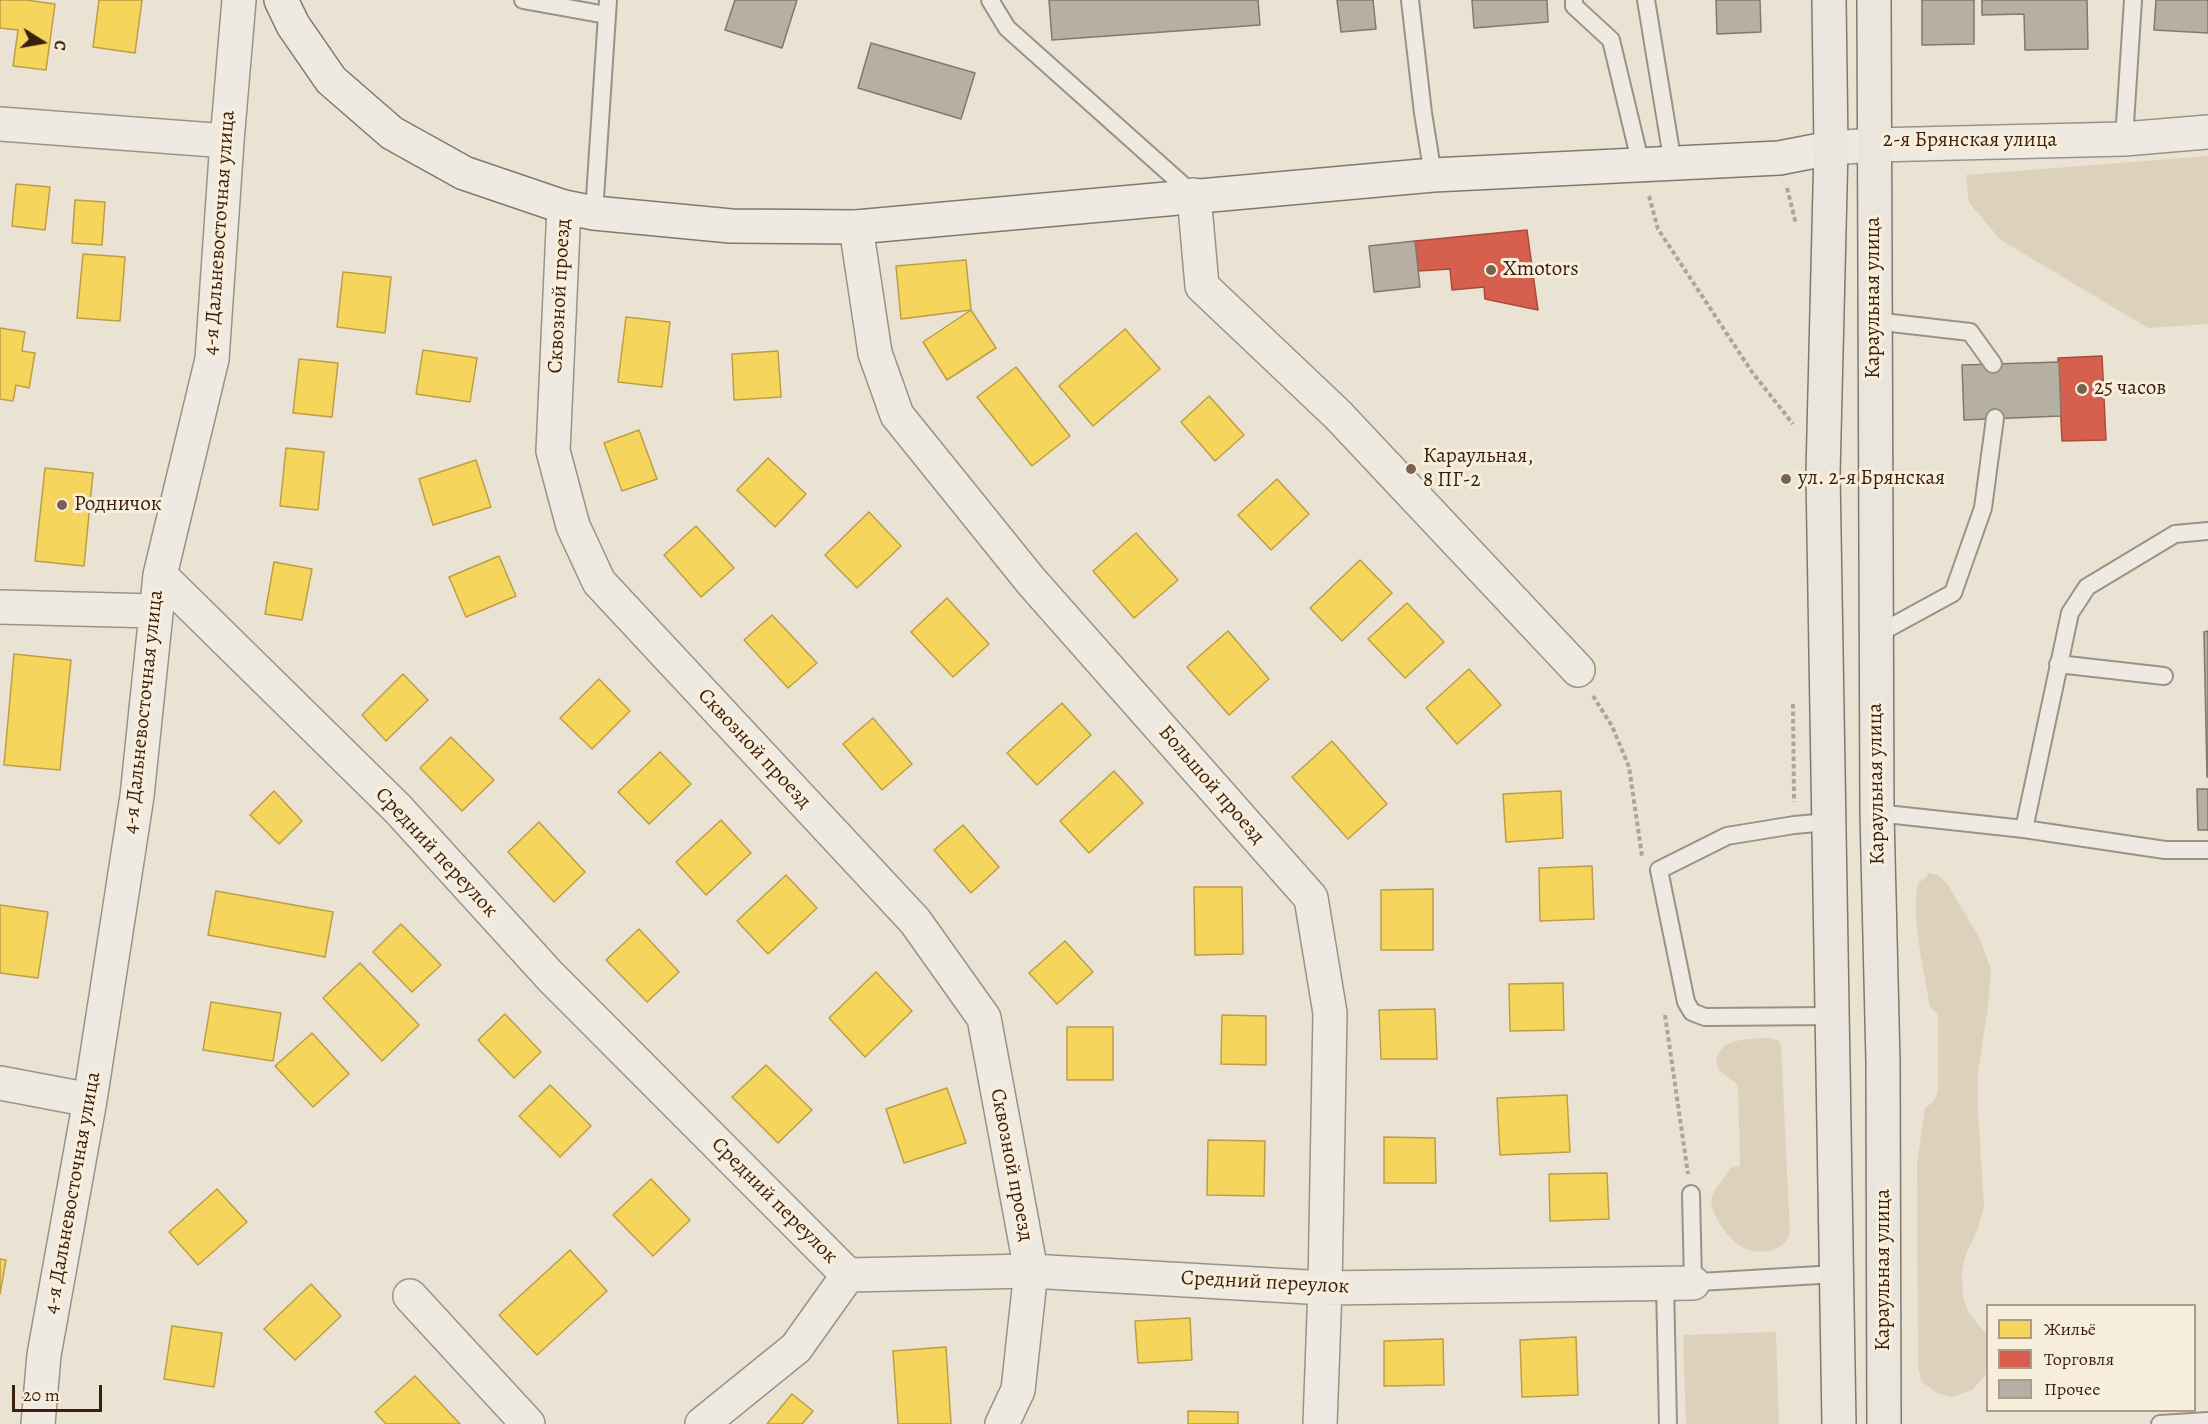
<!DOCTYPE html>
<meta charset="utf-8">
<style>
body{margin:0}
#map{position:relative;width:2208px;height:1424px;overflow:hidden;background:#eae2d3;font-family:Alegreya,serif}
canvas{display:block}
.legend{position:absolute;left:1986px;top:1304px;width:210px;height:108px;box-sizing:border-box;background:#f8eedc;border:2px solid #ac9b88;margin:0;padding:8px 10px;list-style:none;font-size:18px;color:#3b1e0b}
.legend li{display:flex;align-items:center;gap:12px;height:30px}
.legend b{width:30px;border:2px solid #ac9b88}
.north{position:absolute;left:12px;top:12px;width:60px;height:60px;-webkit-text-stroke:4px #f8eedc;paint-order:stroke;rotate:101deg;font-size:16px;font-weight:700;line-height:24px;text-align:center;color:#3b1e0b}
.north::after{content:'';display:block;margin:auto;width:21px;height:27px;background:#3b1e0b;clip-path:polygon(50% 0,100% 100%,50% 72%,0 100%)}
.scale{position:absolute;left:12px;top:1385px;width:90px;height:27px;box-sizing:border-box;border:3px solid #3b1e0b;border-top:0;padding-left:8px;font-size:18px;line-height:21px;white-space:nowrap;color:#3b1e0b;-webkit-text-stroke:4px #f8eedc;paint-order:stroke}
</style>
<div id="map">
<canvas width="2208" height="1424"></canvas>
<ul class="legend">
<li><b style="height:16px;background:#f6d55c"></b>Жильё</li>
<li><b style="height:16px;background:#d6604d"></b>Торговля</li>
<li><b style="height:16px;background:#b6afa4"></b>Прочее</li>
</ul>
<div class="north">С</div>
<div class="scale">20 m</div>
</div>
<script>
const g = document.querySelector('canvas').getContext('2d');
g.lineJoin = 'round';
function fillPath(path, color) {
  g.fillStyle = color;
  g.fill(path, 'evenodd');
}
function trace(path, color, width, dash) {
  g.strokeStyle = color;
  g.lineWidth = width;
  g.lineCap = dash ? 'butt' : 'round';
  g.setLineDash(dash || []);
  g.stroke(path);
}
function label(font, color, halo, rows, align = 'center') {
  g.font = font + ' Alegreya,serif';
  g.lineWidth = 6;
  g.setLineDash([]);
  g.textBaseline = 'middle';
  g.strokeStyle = halo;
  g.fillStyle = color;
  for (const [text, x, y, turn = 0] of rows) {
    g.save();
    g.translate(x, y);
    g.rotate((+turn || 0) * Math.PI / 180);
    g.textAlign = isNaN(turn) ? turn : align;
    if (halo) g.strokeText(text, 0, 0);
    g.fillText(text, 0, 0);
    g.restore();
  }
}
const green = new Path2D(`
 M2208,156v168l-60,4 -147,-88 -32,-37 -3,-28z
 M1928,873l9,2 9,7 34,57 11,30 -3,38 -10,64v40l6,96 -6,21 -12,26 -4,18 1,26 6,15 17,21 1,5 1,28 -3,9 -13,14 -20,7 -15,-4 -15,-11 -4,-14 -1,-205 8,-55 8,-6 5,-10v-78l-8,-7c-6,-36 -19,-89 -12,-124l9,-6z
 M1768,1038l9,2 4,5 9,189c-8,18 -27,21 -44,15 -15,-5 -39,-38 -34,-53 3,-8 14,-20 18,-28l10,-2 -2,-80c-5,-6 -13,-10 -18,-15 -3,-4 -4,-9 -3,-14 6,-20 35,-18 51,-19z
 M1776,1332l3,92h-93l-3,-89z`);
const homes = new Path2D(`
 M0,0h26l29,4 -9,66 -33,-4 5,-36 -18,-2z
 M99,0h43l-7,53 -42,-6z
 M16,184l34,3 -5,43 -33,-4z
 M75,200l30,2 -3,43 -30,-2z
 M83,254l42,3 -5,64 -43,-3z
 M966,260l5,50 -70,9 -5,-53z
 M343,272l48,5 -6,56 -48,-6z
 M971,310l25,38 -49,32 -24,-38z
 M626,317l44,5 -8,65 -44,-5z
 M0,328l25,4 -3,19 13,2 -6,35 -13,-3 -3,16 -13,-2z
 M1125,329l35,40 -67,57 -34,-40z
 M423,350l54,8 -7,44 -54,-8z
 M778,351l3,46 -47,3 -2,-46z
 M299,359l39,4 -6,54 -39,-4z
 M1016,367l54,69 -38,30 -55,-69z
 M1209,396l35,39 -29,26 -34,-39z
 M639,430l18,49 -35,12 -18,-48z
 M286,448l38,4 -6,58 -38,-4z
 M768,458l38,36 -31,33 -38,-37z
 M476,460l15,47 -58,18 -14,-46z
 M45,468l48,5 -9,93 -49,-5z
 M1277,479l32,35 -38,36 -33,-35z
 M869,512l32,34 -44,42 -32,-33z
 M696,526l38,42 -33,29 -37,-42z
 M1136,533l42,47 -44,38 -41,-47z
 M499,556l17,40 -50,21 -17,-40z
 M1360,560l32,33 -50,48 -32,-33z
 M274,562l38,7 -10,51 -37,-6z
 M947,598l42,46 -36,33 -42,-45z
 M1407,603l37,39 -39,36 -37,-39z
 M772,615l45,48 -29,25 -44,-48z
 M1228,631l41,48 -40,36 -42,-48z
 M14,654l57,6 -11,110 -56,-5z
 M1469,669l32,36 -44,39 -31,-36z
 M403,674l25,26 -42,41 -24,-26z
 M599,679l31,32 -38,38 -32,-31z
 M1062,703l29,32 -54,50 -30,-32z
 M873,718l39,46 -30,26 -39,-46z
 M451,737l43,43 -32,31 -42,-43z
 M1332,741l55,63 -39,35 -56,-62z
 M660,752l31,32 -42,40 -31,-32z
 M1114,771l29,32 -54,50 -29,-32z
 M274,791l28,30 -23,23 -29,-29z
 M1561,791l2,47 -57,4 -3,-48z
 M721,820l30,33 -45,42 -30,-33z
 M539,822l46,50 -31,30 -46,-50z
 M963,825l36,42 -28,26 -37,-43z
 M1592,866l2,53 -54,2 -1,-53z
 M786,875l31,33 -49,46 -31,-33z
 M1194,887h48l1,67 -48,1z
 M1433,889v61h-52v-60z
 M216,891l117,21 -8,45 -117,-22z
 M0,905l48,7 -10,66 -38,-5z
 M401,924l40,41 -29,27 -39,-40z
 M639,929l40,43 -32,30 -41,-42z
 M1065,941l28,31 -36,32 -28,-31z
 M360,963l59,62 -37,36 -59,-63z
 M876,972l36,39 -47,46 -36,-39z
 M1563,983l1,47 -54,1 -1,-47z
 M211,1002l70,11 -8,48 -70,-11z
 M1435,1009l2,50h-56l-2,-49z
 M505,1014l36,38 -27,26 -36,-38z
 M1222,1015l44,1v49l-45,-1z
 M1067,1027h46v53h-46z
 M312,1033l37,41 -36,33 -38,-41z
 M766,1065l46,45 -34,33 -46,-46z
 M550,1085l41,41 -31,31 -41,-41z
 M947,1088l19,55 -62,20 -18,-54z
 M1567,1095l3,57 -70,3 -3,-57z
 M1384,1137l51,1 1,45h-52z
 M1208,1140l57,1 -1,55 -57,-1z
 M1607,1173l2,46 -59,2 -1,-47z
 M651,1179l39,41 -37,36 -40,-41z
 M217,1189l30,33 -49,43 -29,-33z
 M570,1250l37,41 -70,64 -38,-40z
 M0,1259l6,1 -6,34z
 M311,1284l30,32 -46,44 -31,-31z
 M1190,1318l2,42 -54,3 -3,-42z
 M172,1326l50,7 -8,54 -50,-8z
 M1576,1337l2,58 -56,2 -2,-57z
 M1443,1339l1,46 -60,1v-45z
 M946,1347l5,77h-53l-5,-73z
 M415,1376l45,48h-74l-11,-12z
 M792,1394l21,17 -11,13h-35z
 M1188,1411l50,1v12h-50z`);
const shops = new Path2D(`
 M1527,230l11,80 -53,-11 -1,-12 -32,3 -2,-21 -32,2 -3,-30z
 M2102,356l4,84 -44,1 -4,-83z`);
const building = new Path2D(`
 M735,0h62l-15,48 -57,-18z
 M1049,0h209l2,25 -208,15z
 M1337,0h36l3,29 -35,3z
 M1472,0h75l1,22 -74,6z
 M1716,0h44l1,32 -44,2z
 M1922,0h52v44l-52,1z
 M1982,0h105l1,49 -63,1 -1,-36 -42,1z
 M2156,0h52v33l-54,-3z
 M871,43l104,30 -14,46 -103,-31z
 M1415,241l5,46 -46,5 -5,-46z
 M2059,362l2,54 -97,4 -2,-55z
 M2208,631v146h-1l-3,-145z
 M2197,789h11v41h-10z`);
const path = new Path2D(`
 M1787,188l9,36
 M1649,196l9,33 94,143 41,52
 M1593,696l19,30 17,41 13,89
 M1793,704l1,98
 M1665,1015l23,159`);
const lane = new Path2D(`
 M523,0l83,15
 M990,0l17,28 187,167
 M1410,0l13,113 10,62
 M1574,0v6l37,34 30,125
 M1646,0l27,164
 M2124,139l9,-139
 M594,213l14,-213
 M1874,321l96,11 23,32
 M1876,635l77,-42 30,-85 12,-90
 M2058,664l106,12
 M1877,813l147,16 141,21h43
 M1828,822l-34,3 -67,11 -68,34 27,132 6,10 13,5 127,-1
 M2024,829l46,-216 17,-26 88,-53 33,-3
 M1691,1194l2,89
 M1668,1424l-3,-140 171,-10
 M2160,1424l48,-3`);
const street = new Path2D(`
 M0,124l227,17
 M1831,148l43,-3 250,-6 84,-7
 M1194,195l8,91 136,129 240,255
 M564,207l-11,244 20,75 26,56 316,339 69,97 47,253 -13,119 -16,34
 M856,227l19,126 22,62 134,166 280,317 19,115 -5,275 -5,136
 M160,575l238,234 152,167 298,299 183,-4 294,17 368,-5
 M0,607l155,4
 M0,1083l90,17
 M410,1296l118,128
 M38,1424l6,-69 46,-255 47,-304 23,-221 52,-216 15,-218 12,-141
 M702,1424l94,-76 52,-73`);
const secondary = new Path2D(`
 M281,0l12,25 38,55 61,53 72,40 100,34 30,6 137,13 125,1 577,-52 346,-17 52,-10`);
const primary = new Path2D(`
 M1829,0l2,148 -8,326 16,950
 M1874,0l3,813 6,249 1,362`);
const markers = [
 [1491,270,6,"#786351"],
 [2082,389,6,"#786351"],
 [1411,469,6,"#786351"],
 [1786,479,6,"#786351"],
 [62,505,6,"#786351"]
];
const streetNames = [
 ["2-я Брянская улица",1970,141],
 ["4-я Дальневосточная улица",220,233,-86],
 ["Сквозной проезд",560,296,-87],
 ["Караульная улица",1874,298,-90],
 ["4-я Дальневосточная улица",144,712,-84],
 ["Сквозной проезд",754,749,47],
 ["Караульная улица",1877,784,-91],
 ["Большой проезд",1211,785,49],
 ["Средний переулок",436,853,47],
 ["Сквозной проезд",1011,1165,79],
 ["4-я Дальневосточная улица",73,1193,-80],
 ["Средний переулок",774,1201,45],
 ["Караульная улица",1884,1270,-90],
 ["Средний переулок",1265,1283,3]
];
const poiNames = [
 ["Xmotors",1503,270],
 ["25 часов",2094,389],
 ["Караульная,",1423,457],
 ["8 ПГ-2",1423,481],
 ["ул. 2-я Брянская",1798,479],
 ["Родничок",74,505]
];
fillPath(green, '#ded1bc');
fillPath(homes, '#f6d55c');
trace(homes, '#be9e44', 1.5);
fillPath(shops, '#d6604d');
trace(shops, '#a84c39', 1.5);
fillPath(building, '#b6afa4');
trace(building, '#81786e', 1.5);
trace(lane, '#9b9287', 20);
trace(street, '#9b9287', 36);
trace(secondary, '#81786e', 36);
trace(primary, '#81786e', 36);
trace(path, '#aba59d', 4, [4.5, 3]);
trace(lane, '#eeeae2', 16);
trace(street, '#eeeae2', 33);
trace(secondary, '#eeeae2', 33);
trace(primary, '#ebe6dd', 33);
for (const [x, y, r, color] of markers) {
  const dot = new Path2D();
  dot.arc(x, y, r, 0, 2 * Math.PI);
  g.fillStyle = color;
  g.fill(dot);
  trace(dot, '#f8eedc', 2);
}
label('21px', '#3b1e0b', '#f8eedc', streetNames);
label('21px', '#3b1e0b', '#f8eedc', poiNames, 'left');
</script>
